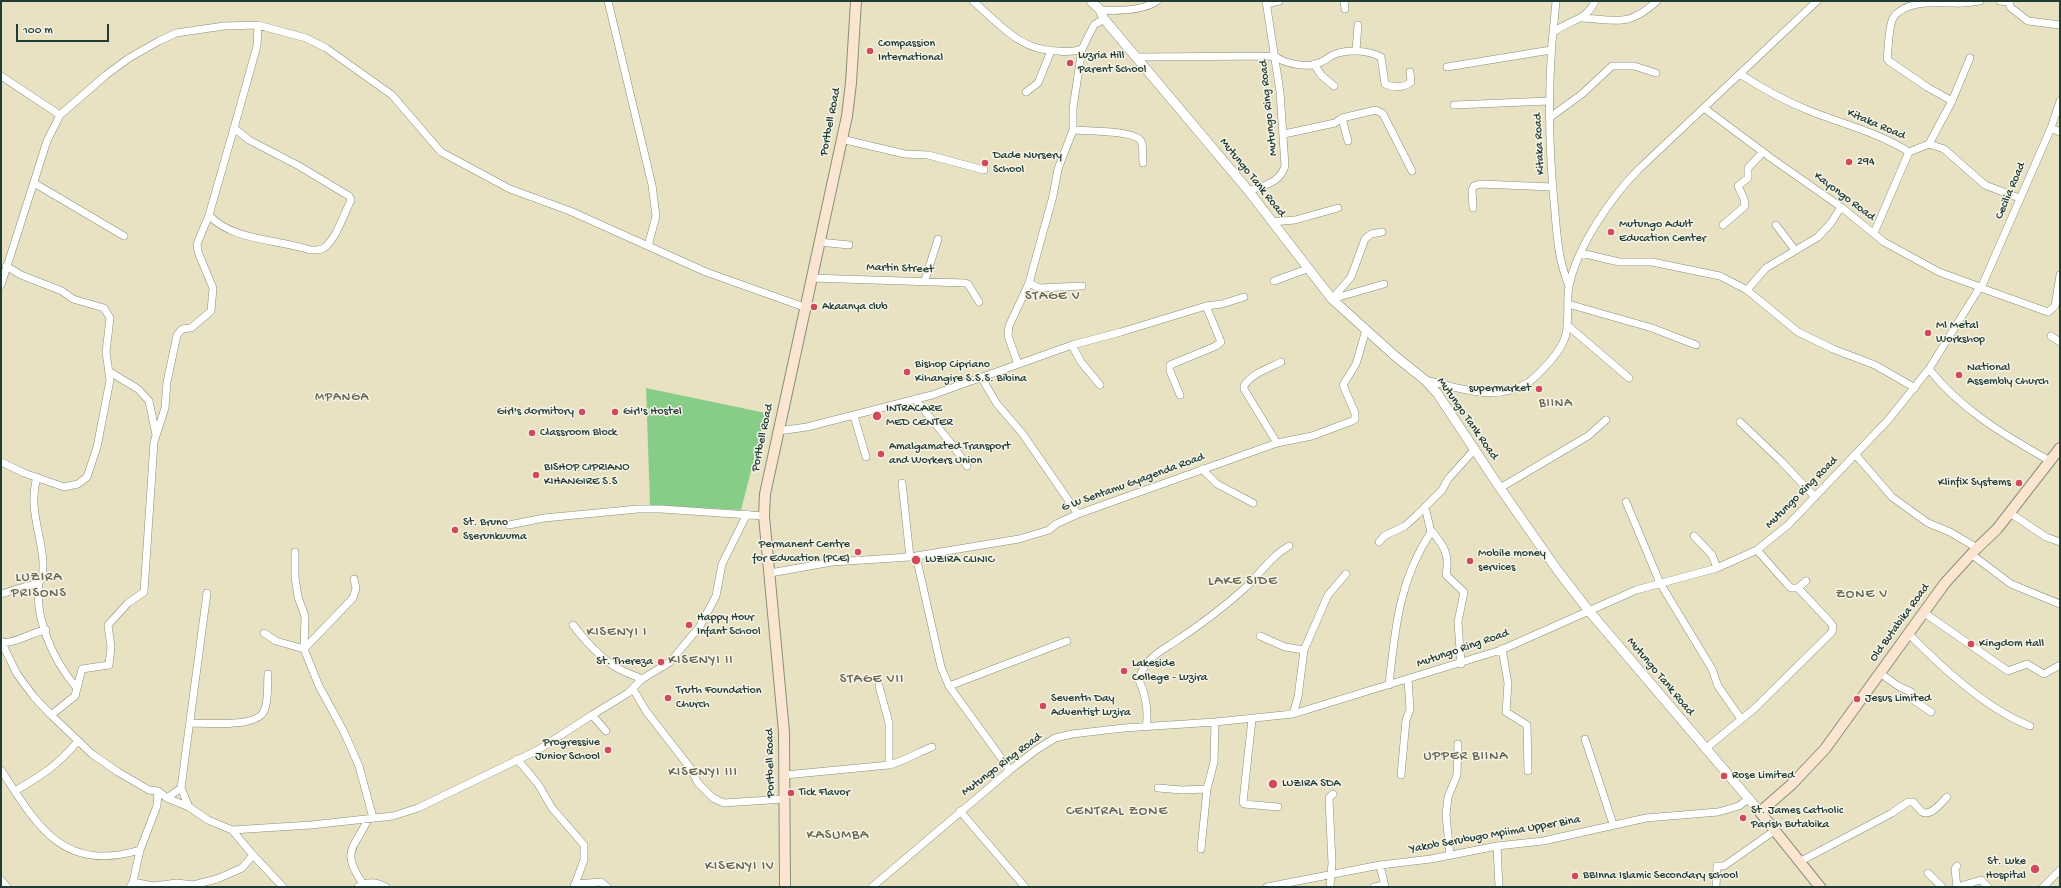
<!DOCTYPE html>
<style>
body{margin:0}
#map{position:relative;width:2061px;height:888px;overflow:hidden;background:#e9e2c2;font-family:"Gochi Hand",sans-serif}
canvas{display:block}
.frame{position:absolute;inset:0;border:2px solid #1f3d34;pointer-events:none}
.scale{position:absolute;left:16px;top:24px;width:93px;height:18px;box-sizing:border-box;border:2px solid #1f3d34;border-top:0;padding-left:5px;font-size:12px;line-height:14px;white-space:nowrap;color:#1f3d34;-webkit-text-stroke:3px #f7f3e8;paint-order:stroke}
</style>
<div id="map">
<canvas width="2061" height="888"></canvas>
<div class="frame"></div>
<div class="scale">100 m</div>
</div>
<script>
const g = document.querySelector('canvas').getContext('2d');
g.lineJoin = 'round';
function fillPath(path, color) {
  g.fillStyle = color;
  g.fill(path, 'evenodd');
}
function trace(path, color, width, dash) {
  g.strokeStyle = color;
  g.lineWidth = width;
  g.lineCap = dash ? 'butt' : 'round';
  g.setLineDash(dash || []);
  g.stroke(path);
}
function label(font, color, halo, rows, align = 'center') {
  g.font = font + ' "Gochi Hand",sans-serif';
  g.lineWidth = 3;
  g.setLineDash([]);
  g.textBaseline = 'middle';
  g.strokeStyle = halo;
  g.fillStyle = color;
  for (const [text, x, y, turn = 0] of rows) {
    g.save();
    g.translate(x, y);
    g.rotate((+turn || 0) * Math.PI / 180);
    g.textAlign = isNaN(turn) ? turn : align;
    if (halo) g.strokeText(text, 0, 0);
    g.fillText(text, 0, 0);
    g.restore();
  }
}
const green = new Path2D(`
 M646,388l120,25 -25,97 -91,-5z`);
const minor = new Path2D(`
 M608,1l44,184 4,31 -8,30
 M973,1c28,24 47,50 85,50 9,1 16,1 24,-2
 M1344,1l1,8
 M2000,1l9,1
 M2009,1l1,6 18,14 32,4
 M1266,4l13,-3
 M1100,10c18,1 43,1 57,-9
 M1582,18c35,2 47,9 75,-17
 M1553,33l3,-32
 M1356,51l2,-26
 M1136,57l139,-1c9,8 33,12 44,7 5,-2 9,-5 14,-8 14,-6 35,-5 48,2l4,27c8,4 19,4 26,-2l-1,-10
 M1314,64l7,11 13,11
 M1447,67l104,-17
 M1740,74c23,15 45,27 70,37 33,13 69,22 99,41l20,-8 15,5 41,36 34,13
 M1,76l59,39
 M1026,92l12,-9 13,-32
 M1952,101l18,-43
 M1454,105l95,-4
 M1704,108l67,50 70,49 43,35 55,30 41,15
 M1342,118l6,23
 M1549,118l33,-24 30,-28h22l22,7
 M2051,128l9,4
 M1073,130c12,1 62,0 68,11 3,5 1,16 2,22
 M1284,134l51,-11 7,-5 21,-5 13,-3 7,4 29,57
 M841,139l64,15 23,1 56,15
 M1929,144l23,-43 -25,-14 -38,-26 -2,-3c2,-13 1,-29 6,-40 12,-18 41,-15 62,-15 8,1 17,-1 25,-2
 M34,183l90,53
 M1249,191c15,-6 31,-8 36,-25l-5,-74 -14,-91
 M1473,208l-1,-18 2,-4 6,-2 73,3
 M209,215c23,26 69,24 101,35 5,0 10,1 15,-3 12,-10 19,-33 26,-47l-2,-4 -50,-30 -50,-26 -15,-12
 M1272,222l23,-2 43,-12
 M1723,225l22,-19 -1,-7 -6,-13 10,-8v-10l15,-16
 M1776,225l19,25
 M1382,232l-11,2 -6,5 -14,38 -19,22 52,-15
 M1874,233l35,-81
 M819,242l30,3
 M1581,253l38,9h33l68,14 27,14 51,42 35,17 42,16 40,23
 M811,278l154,5 3,1 11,18
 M925,280l13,-41
 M1274,281l33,-12
 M1029,283l10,5 43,-2
 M1,285l46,-144 13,-26 46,-40 23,-17 30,-17 17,-8 48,-7 34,-1 48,13 20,10 66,47 49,57 69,37 60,22 136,61 98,35
 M1569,286c-12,-29 -12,-54 -15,-84 -5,-53 -6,-107 -2,-160l1,-9c14,-13 33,-11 42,-32
 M1981,288l67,24 7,-6 5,-31
 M1747,290l19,-22 52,-31 13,-14 10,-16
 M1568,304l84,24 44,17
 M1567,325l62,53
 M2051,336l9,6
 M1072,345l9,17 19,23
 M1018,364l-10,-28 1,-10 20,-43 24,-87 5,-27 15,-39v-22l9,-59 12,-24 10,-6
 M1929,369c32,41 77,67 121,92
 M110,372l28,17 11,12 7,34
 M981,377l16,27 25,29 56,81
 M1425,380c34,8 71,23 104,2 4,-3 9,-8 13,-12 9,-9 19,-21 23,-32 5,-17 1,-35 4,-52 8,-39 42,-89 70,-117l178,-168
 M1180,395l-10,-24v-6l46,-19 5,-4 -15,-36
 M915,399l39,48 13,19
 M854,416l12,41
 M1740,422l41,39 34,36
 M778,431l29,-4 125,-32 140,-50 49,-13 85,-26 16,-2 22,-7
 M1277,443l-33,-54v-3c7,-12 25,-18 37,-24
 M1855,454l37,43 36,26 22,9 27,16
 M1,462l23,11 40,14 14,-3 9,-7 10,-30 13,-67 -4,-28 4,-34 -6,-10 -31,-9 -11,-8 -41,-16 -15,-9
 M1202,469l15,15 36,19
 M902,483l8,74
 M1500,488l88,-52 18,-16
 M1626,502l34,81 52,86 6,17 23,33
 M2010,513l36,24 14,5
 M509,525l35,-7 94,-9h23l103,7
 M1431,530c13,16 19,24 15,45l18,17 -6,30 3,42
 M1694,536l18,19 5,13
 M1379,542l5,-6 21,-10 12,-11 25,-25 6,-11 27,-30
 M295,552v25l3,20 7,19 -1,33 15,37 25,46 15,34 14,52
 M1971,554l40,30 49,20
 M916,556l25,111 8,19 61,84
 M770,573l62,-11 78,-5 109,-18 30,-9 7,-6 22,-10 199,-71 35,-7 40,-15 3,-2v-6l-12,-28 13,-21 10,-34
 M39,582c-5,36 14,78 37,105
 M1798,588l8,-7
 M1,594l36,-11 5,-4c6,-34 -16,-65 -5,-102
 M1923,612l85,59 19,-7 17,10 16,-9
 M573,625c13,17 27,33 46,44 7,4 15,6 23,10
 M264,633l12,8 28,8
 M1908,633c33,34 78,76 122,93
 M1260,636l25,11 19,3
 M1,641l16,33 17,23 17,18 41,39 26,18 31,18 9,1 9,7 22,9 19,13 24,10 21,25 30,32
 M1,642c13,3 30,-10 45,-12
 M304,649l49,-51 3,-10 -2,-9
 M1502,649l6,34 -2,29 21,13 1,46
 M1880,673l18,13 13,6 4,9 16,11
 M1389,685c6,-56 10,-105 42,-153l-6,-25
 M879,686l10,37v42
 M949,686l118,-45
 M633,689l13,22 45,58 7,14 15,15 11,5 60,-4
 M1293,714l5,-17 6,-47 24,-55 18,-21
 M51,715l24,-19 7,-27 27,-4 2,-18 -3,-22 20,-22 16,-11 10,-150 11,-34 2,-26 10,-47 5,-6 9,-1 20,-17 2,-23 -15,-36 -1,-8 12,-29 25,-87 23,-82 1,-21
 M1252,719l-9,83 1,2 34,3
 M190,723c17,0 67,5 74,-12 5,-11 3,-25 4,-37
 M1146,727c3,-17 0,-31 -7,-47 3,-16 17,-27 31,-35 26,-17 52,-36 75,-57 15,-14 26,-32 44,-42
 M606,731l-14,-16 36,-22 14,-14 28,-17 30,-36 16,-30 6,-32 25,-50
 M1585,739l28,85
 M1705,749l49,-40 78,-77 1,-6 -3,-4 -32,-34h-7l-4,-4 -30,-34
 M517,759l21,25 14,24 32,37v15l-10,27
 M1,770c37,57 62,103 139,80l17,-44 1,-15
 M785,775l104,-10c15,-4 28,-12 43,-18
 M1401,775l5,-55 4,-10 -2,-31
 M181,788l8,19
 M1158,788l24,2 25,-1
 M15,791c27,-16 42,-25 63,-50
 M167,798l14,-10 26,-195
 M960,811l65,76
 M232,830l79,-5 82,-9 25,-8 120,-58 54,-35
 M1497,846l2,41
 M1201,849l6,-60 7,-27 1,-40
 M1450,855l-4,-40 2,-18 9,-22 1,-31
 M1799,862l93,-49 16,-11h5c3,3 6,7 9,10 9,5 20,-10 25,-15
 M1380,865l5,22
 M1957,866l-2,3 2,18 24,-7 7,7
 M1928,873l14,14
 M1,880l6,7
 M133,882l7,-32
 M363,884c-23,-34 -9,-34 5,-65
 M575,884l26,-2 6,5
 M130,887l3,-5 20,4 24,-3 16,2 24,-6 25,-11 11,-13
 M358,887c9,-6 19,-5 28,0
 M872,887l138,-117 26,-20 19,-12 17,-4 52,-6 91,-6 78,-8 208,-64 135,-60 81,-22 40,-18 31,-25 101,-106 40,-50 51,-82 1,1 70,-160 9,-27
 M1267,887l113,-22 51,-6 66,-13 46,-5 103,-23 72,-6 21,-6 9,-7
 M1330,887l2,-24 -3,-65 4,-4
 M1374,887l10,-2
 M1716,887l1,-21h7l50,-35
 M2043,887l17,-17`);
const tertiary = new Path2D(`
 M1091,1l9,9 4,9 143,170 85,110 63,57 30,24 12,13 63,95 58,83 31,40 171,201`);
const secondary = new Path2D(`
 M785,887l-1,-155 -20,-216 1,-22 82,-378 4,-33 5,-82
 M1820,887l-60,-75 32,-28 33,-35 120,-166 32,-35 20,-19 63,-81`);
const markers = [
 [870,51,4,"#d1495b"],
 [1070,63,4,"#d1495b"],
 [1849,162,4,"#d1495b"],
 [985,163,4,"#d1495b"],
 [1611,232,4,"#d1495b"],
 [814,307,4,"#d1495b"],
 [1928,333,4,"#d1495b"],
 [907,372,4,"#d1495b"],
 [1959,375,4,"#d1495b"],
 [1539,389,4,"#d1495b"],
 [582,412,4,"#d1495b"],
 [615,412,4,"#d1495b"],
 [877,416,5,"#d1495b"],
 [532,433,4,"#d1495b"],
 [881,454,4,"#d1495b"],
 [536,475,4,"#d1495b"],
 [2019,483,4,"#d1495b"],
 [455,530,4,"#d1495b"],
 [858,552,4,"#d1495b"],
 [916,560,5,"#d1495b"],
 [1470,561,4,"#d1495b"],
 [689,625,4,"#d1495b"],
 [1971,644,4,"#d1495b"],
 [661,662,4,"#d1495b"],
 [1124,671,4,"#d1495b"],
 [668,698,4,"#d1495b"],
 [1857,699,4,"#d1495b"],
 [1043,706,4,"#d1495b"],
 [608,750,4,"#d1495b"],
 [1724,776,4,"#d1495b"],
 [1273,784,5,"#d1495b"],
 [791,793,4,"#d1495b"],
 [1743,818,4,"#d1495b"],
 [2035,869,5,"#d1495b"],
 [1575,876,4,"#d1495b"]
];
const poiNames = [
 ["Compassion",878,44],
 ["International",878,58],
 ["Luzria Hill",1078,56],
 ["Parent School",1078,70],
 ["Dade Nursery",993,156],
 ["School",993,170],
 ["294",1857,162],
 ["Mutungo Adult",1619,225],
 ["Education Center",1619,239],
 ["Akaanya club",822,307],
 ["Ml Metal",1936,326],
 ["Workshop",1936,340],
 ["Bishop Cipriano",915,365],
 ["Kihangire S.S.S. Bibina",915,379],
 ["National",1967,368],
 ["Assembly Church",1967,382],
 ["supermarket",1531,389,"right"],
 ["INTRACARE",886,409],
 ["MED CENTER",886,423],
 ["Girl's dormitory",574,412,"right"],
 ["Girl's Hostel",623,412],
 ["Classroom Block",540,433],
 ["Amalgamated Transport",889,447],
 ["and Workers Union",889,461],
 ["BISHOP CIPRIANO",544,468],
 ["KIHANGIRE S.S",544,482],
 ["Klinfix Systems",2011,483,"right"],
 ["St. Bruno",463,523],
 ["Sserunkuuma",463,537],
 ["Permanent Centre",850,545,"right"],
 ["for Education (PCE)",850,559,"right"],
 ["Mobile money",1478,554],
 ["services",1478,568],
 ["LUZIRA CLINIC",925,560],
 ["Happy Hour",697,618],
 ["Infant School",697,632],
 ["Kingdom Hall",1979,644],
 ["St. Thereza",653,662,"right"],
 ["Lakeside",1132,664],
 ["College - Luzira",1132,678],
 ["Truth Foundation",676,691],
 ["Church",676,705],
 ["Seventh Day",1051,699],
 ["Adventist Luzira",1051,713],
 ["Jesus Limited",1865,699],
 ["Progressive",600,743,"right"],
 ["Junior School",600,757,"right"],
 ["Rose Limited",1732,776],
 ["LUZIRA SDA",1282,784],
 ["Tick Flavor",799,793],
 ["St. James Catholic",1751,811],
 ["Parish Butabika",1751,825],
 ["St. Luke",2026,862,"right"],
 ["Hospital",2026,876,"right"],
 ["BBInna Islamic Secondary school",1583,876]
];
const streetNames = [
 ["Mutungo Ring Road",1269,108,-96],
 ["Portbell Road",831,122,-79],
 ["Kitaka Road",1876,125,23],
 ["Kitaka Road",1540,144,-93],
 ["Mutungo Tank Road",1252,178,51],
 ["Cecilia Road",2011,191,-67],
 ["Kayongo Road",1844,197,37],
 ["Martin Street",900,269,2],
 ["Mutungo Tank Road",1467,419,55],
 ["Portbell Road",763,438,-78],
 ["G W Sentamu Gyagenda Road",1133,483,-20],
 ["Mutungo Ring Road",1802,493,-45],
 ["Old Butabika Road",1900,623,-54],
 ["Mutungo Ring Road",1463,649,-19],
 ["Mutungo Tank Road",1660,677,50],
 ["Portbell Road",771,763,-91],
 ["Mutungo Ring Road",1002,765,-37],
 ["Yakob Serubugo Mpiima Upper Bina",1495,835,-10]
];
const neighbourhoodNames = [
 ["MPANGA",342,398],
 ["BIINA",1556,404]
];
const quarterNames = [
 ["STAGE V",1053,297],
 ["LUZIRA",39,578],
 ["PRISONS",39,594],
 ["LAKE SIDE",1243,582],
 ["ZONE V",1862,595],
 ["KISENYI I",617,633],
 ["KISENYI II",701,661],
 ["STAGE VII",872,680],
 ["UPPER BIINA",1466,757],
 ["KISENYI III",703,773],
 ["CENTRAL ZONE",1117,812],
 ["KASUMBA",838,836],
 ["KISENYI IV",740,867]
];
fillPath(green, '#88cd87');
trace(minor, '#84907b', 8);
trace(tertiary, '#84907b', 10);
trace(secondary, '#84907b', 12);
trace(minor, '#fff', 7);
trace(tertiary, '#fff', 9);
trace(secondary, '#fce5d0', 10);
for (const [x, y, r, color] of markers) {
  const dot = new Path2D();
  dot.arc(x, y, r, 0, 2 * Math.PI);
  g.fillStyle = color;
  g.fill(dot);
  trace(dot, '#f7f3e8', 1.5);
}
label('12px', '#1f3d34', '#f7f3e8', poiNames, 'left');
label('12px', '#1f3d34', '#f7f3e8', streetNames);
g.letterSpacing = '1px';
label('13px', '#666750', '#f7f3e8', neighbourhoodNames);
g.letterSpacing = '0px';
g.letterSpacing = '1px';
label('14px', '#666750', '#f7f3e8', quarterNames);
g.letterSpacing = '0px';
</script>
